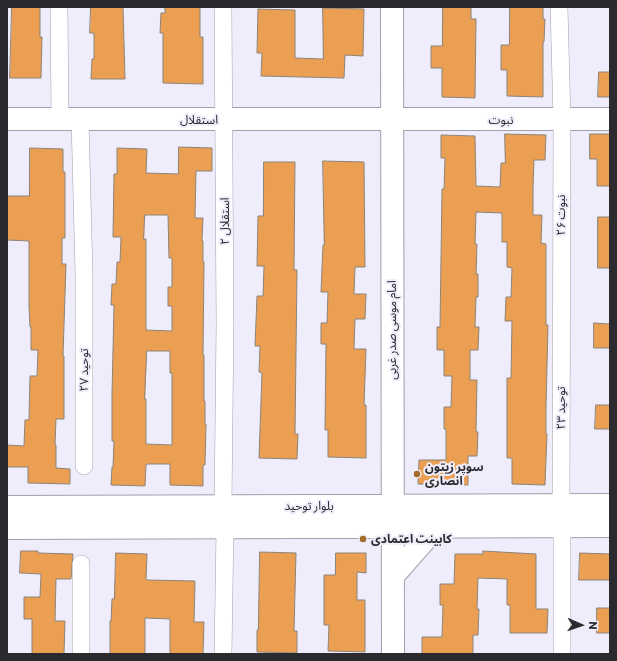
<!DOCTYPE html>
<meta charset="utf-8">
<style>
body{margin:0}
#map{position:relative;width:617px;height:661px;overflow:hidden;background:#efedfb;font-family:Commissioner,sans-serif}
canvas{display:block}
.frame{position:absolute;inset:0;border:8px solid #2a2a2f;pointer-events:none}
.north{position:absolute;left:561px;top:605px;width:40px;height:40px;-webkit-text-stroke:3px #efedfb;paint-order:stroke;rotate:92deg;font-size:11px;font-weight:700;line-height:16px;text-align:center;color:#2a2a2f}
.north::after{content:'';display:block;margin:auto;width:14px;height:18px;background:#2a2a2f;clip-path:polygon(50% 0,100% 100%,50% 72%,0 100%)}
</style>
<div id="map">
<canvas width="617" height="661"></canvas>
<div class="frame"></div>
<div class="north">N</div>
</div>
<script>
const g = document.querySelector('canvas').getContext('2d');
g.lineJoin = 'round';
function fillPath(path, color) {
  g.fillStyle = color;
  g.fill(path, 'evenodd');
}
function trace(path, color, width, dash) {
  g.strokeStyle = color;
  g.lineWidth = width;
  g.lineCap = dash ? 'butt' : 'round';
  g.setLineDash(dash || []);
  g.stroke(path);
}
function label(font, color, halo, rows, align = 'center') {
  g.font = font + ' Commissioner,"Noto Sans Arabic",sans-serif';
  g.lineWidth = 4;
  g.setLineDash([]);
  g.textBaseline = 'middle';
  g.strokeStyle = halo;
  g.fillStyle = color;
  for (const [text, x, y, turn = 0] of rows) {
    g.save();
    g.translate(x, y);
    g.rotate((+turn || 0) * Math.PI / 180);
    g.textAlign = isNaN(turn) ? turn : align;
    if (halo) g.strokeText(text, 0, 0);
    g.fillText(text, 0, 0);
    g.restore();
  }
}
const building = new Path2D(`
 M12,7h28v30h2l-1,41h-31z
 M91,7h32l2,72h-34l1,-20h2v-26h-4z
 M165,7h35v30h3v47l-40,-1v-50h-3l1,-20h4z
 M443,7h28v12h5l-1,79 -33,-1v-29h-11v-22h11z
 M510,7h33v12h2l-1,23h-1v55l-36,-1v-26h-6v-25h8z
 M323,8l41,1 -1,47 -18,-1 -1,23 -83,-2 1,-23h-5l1,-44 37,1v48l28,1z
 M599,72h11v25h-12z
 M505,134l41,1 -1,25h-11l-1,28v27h9l-1,28 5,1v81h2l-2,82v27h1l-2,51 -33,-1v-26h-5v-80h4l1,-57h-7l1,-24h5l1,-29 -5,-1v-25h-5v-29l-26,-1 -1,32h2l-1,30h2v23h-2l-1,30h4l-1,23h-8v30h7l-1,52h2l-1,24h-9v29l-50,-1 1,-24h27v-31h-2v-22h7l1,-31h-8v-26h-7v-23h3l2,-138h2l1,-31h-4v-23l34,1 1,50 24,1 1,-24h4z
 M590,134h20v52h-13v-27h-7z
 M179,147l33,1v23h-16l-1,47h8l-1,23h1v21h1l-1,93h1v46h1v23h1l-1,41h-2v21l-33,-1v-21h-23l-1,1 -1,21 -34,-1 1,-18h1l1,-26h-2v-46l2,-90h-3l1,-21h4l1,-22h3l1,-25h-8l1,-63h3v-26l30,1 -1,24 32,1zM145,215h23l1,43h3v29h-4v19h4v25l-26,-1v-91h-2zM147,351h23v22h2v72l-26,-1v-45h-1z
 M30,148l33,1v23h2v66h-3v26h4l-3,92h1v63h-8l-1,26h1v23l14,1v15l-42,-1v-16h-21v-22l17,1 1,-26h4l1,-44h7l1,-26h-7v-23h-1l-1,-21v-65l-22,-1v-44h22z
 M323,161l41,1 1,105h-10l-1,27h12l-1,25h-10l-1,30h12l-2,56h2v53l-38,-1v-27h-3l1,-86h-5v-21h6l1,-31h-7l2,-47h1z
 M264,162h31l-1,108h3l-2,164h3l-1,25 -38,-1 3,-85 -3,-1 1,-26h-5l2,-50h6l1,-30h-7l1,-50h5z
 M598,217h12v51h-12z
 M594,323l16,1v24h-16z
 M596,405h14v24h-15z
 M21,551h17v2l35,1 -2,25h-15l-1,42h10l-1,33h-32v-35h-8v-22h16l1,-23 -21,-1z
 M483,551l53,3v55h12l-1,24h-37v-28h-3v-26l-29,-1 -1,31h2l-1,26h-5v19h-51v-17h20l1,-32h-3v-21h14l1,-30h28z
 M260,552l36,1 -2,78h3v22l-40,-1v-22h1z
 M116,553l31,1 -1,25 1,1 48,1 -1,41h10l-1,32h-33v-35l-25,-1v36h-35v-33h1l1,-22h2z
 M336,553h30v20l-9,-1v28h8v52l-37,-1 1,-26h-5v-50h11z
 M580,553l30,1v26h-31z
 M597,608h13v25h-13z`);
const street = new Path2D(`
 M59,7l1,112
 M559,7l3,112 -1,386
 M80,119l4,155v192
 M223,506l2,-183 -2,-316
 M81,654v-90
 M223,654l2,-126
 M562,654v-128`);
const secondary = new Path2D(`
 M392,7l1,647
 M7,119h603
 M7,507l603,-2
 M7,528l603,-2
 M393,576l43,-49`);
const markers = [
 [417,474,4,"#a66c2c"],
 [363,539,4,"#a66c2c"]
];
const streetNames = [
 ["استقلال",199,120],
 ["نبوت",501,120],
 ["نبوت ۲۶",561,215,-90],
 ["استقلال ۲",225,221,-90],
 ["امام موسی صدر غربی",392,330,-90],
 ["توحید ۲۷",84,370,-90],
 ["توحید ۲۳",561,408,-90],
 ["بلوار توحید",309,506]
];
const poiNames = [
 ["سوپر زیتون",425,467],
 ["انصاری",425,481],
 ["کابینت اعتمادی",371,539]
];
fillPath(building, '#ea9f52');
trace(building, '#8d837a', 1);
trace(street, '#a19fac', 18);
trace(secondary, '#a19fac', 24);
trace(street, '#fff', 17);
trace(secondary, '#fff', 22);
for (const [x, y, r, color] of markers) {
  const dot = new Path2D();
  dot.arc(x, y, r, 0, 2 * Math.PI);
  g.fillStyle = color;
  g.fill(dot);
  trace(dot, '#efedfb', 1.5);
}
label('12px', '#2a2a2f', '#efedfb', streetNames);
label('bold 12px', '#2a2a2f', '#efedfb', poiNames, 'left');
</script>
